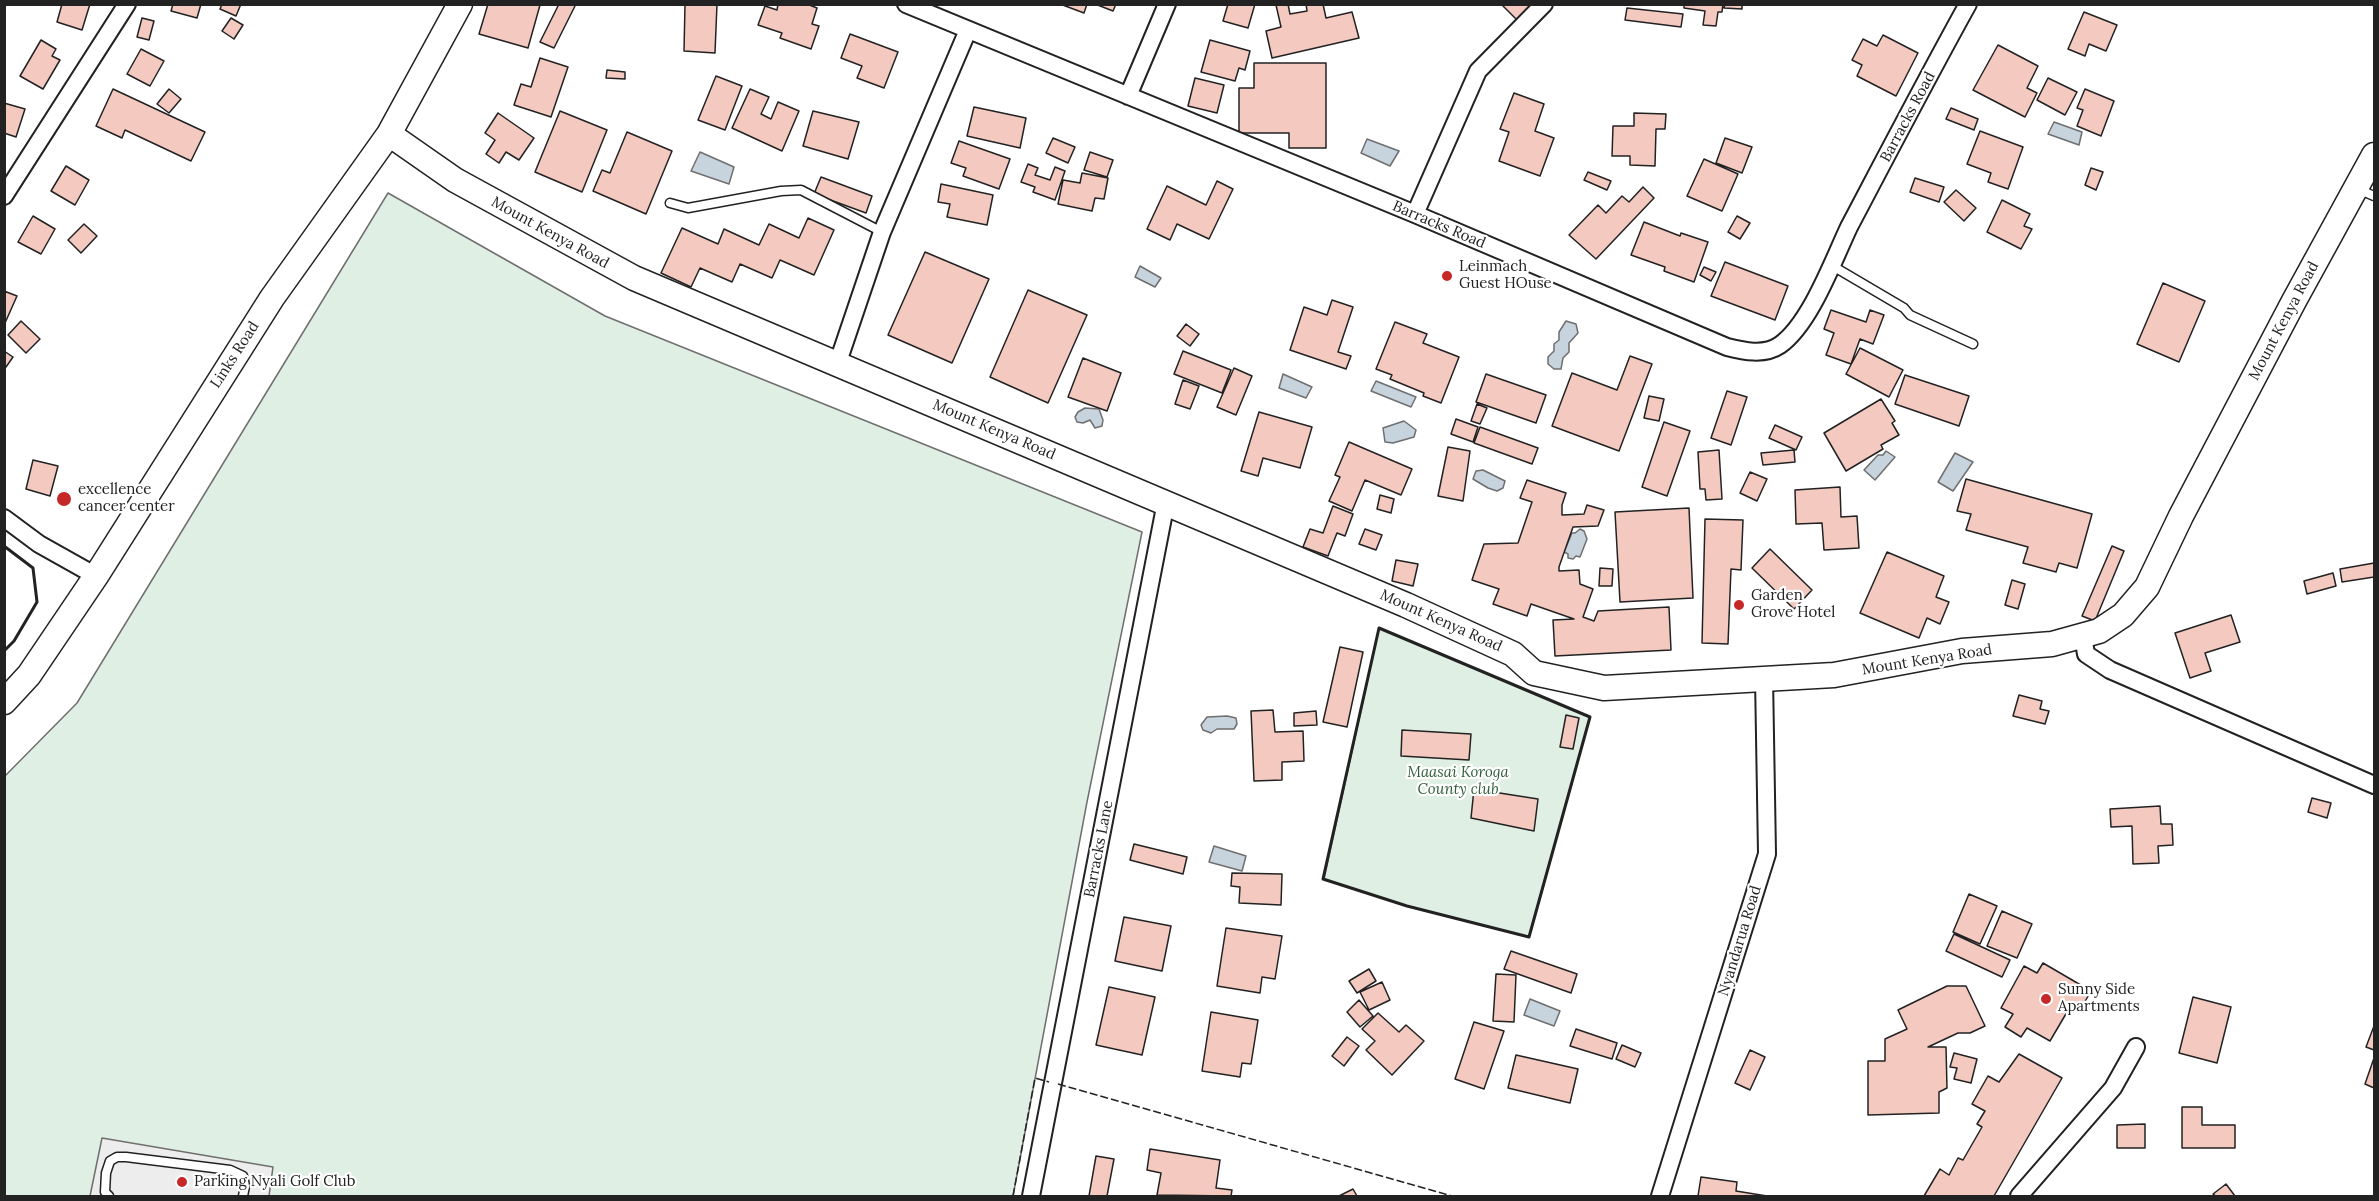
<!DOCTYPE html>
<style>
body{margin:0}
#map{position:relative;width:2379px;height:1201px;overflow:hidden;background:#fff;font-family:Lora,serif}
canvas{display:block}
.frame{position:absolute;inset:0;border:6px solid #222;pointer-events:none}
</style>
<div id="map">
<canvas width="2379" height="1201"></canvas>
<div class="frame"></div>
</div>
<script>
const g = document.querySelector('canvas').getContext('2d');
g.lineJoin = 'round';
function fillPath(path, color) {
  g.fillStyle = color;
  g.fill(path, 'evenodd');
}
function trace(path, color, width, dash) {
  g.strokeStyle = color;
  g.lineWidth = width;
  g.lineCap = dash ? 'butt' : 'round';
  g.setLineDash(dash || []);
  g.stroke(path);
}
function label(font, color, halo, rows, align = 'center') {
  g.font = font + ' Lora,serif';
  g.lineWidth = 4.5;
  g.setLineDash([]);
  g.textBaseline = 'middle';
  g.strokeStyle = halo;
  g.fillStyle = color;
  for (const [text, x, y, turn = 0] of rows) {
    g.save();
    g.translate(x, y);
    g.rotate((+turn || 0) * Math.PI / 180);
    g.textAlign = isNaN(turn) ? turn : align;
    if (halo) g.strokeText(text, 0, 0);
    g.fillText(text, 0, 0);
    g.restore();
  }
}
const green = new Path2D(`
 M388,193l217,123 537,216 -55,270 -74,394h-1008v-420l72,-73z
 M1379,628l211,89 -61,220 -122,-31 -83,-27z`);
const parking = new Path2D(`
 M102,1138l171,29 -4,29h-179z`);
const water = new Path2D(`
 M2054,122l28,10 -3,13 -31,-11z
 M1367,139l32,12 -9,15 -29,-13z
 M700,152l34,15 -5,17 -38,-13z
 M1140,266l21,12 -6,9 -20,-10z
 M1566,321l10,3 2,9 -9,10v9l-6,6 -2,11h-7l-6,-5v-7l6,-6v-7l5,-4v-8z
 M1283,374l29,13 -6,11 -27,-10z
 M1376,381l40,16 -5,10 -40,-16z
 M1085,408l14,1 4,11 -1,6 -7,2 -5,-8 -7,3 -6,-1 -2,-5 3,-5z
 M1404,421l12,9 -2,7 -21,6 -8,-1 -2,-14z
 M1886,451l9,6 -20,23 -11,-10 14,-15h5z
 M1955,453l18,9 -20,29 -15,-9z
 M1483,470l22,11 -2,7 -6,3 -9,-3 -15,-9 3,-8z
 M1580,529l4,2 3,8 -7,18 -4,-1 -3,3 -5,-1v-4l-4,-2 8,-19h3z
 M1227,716l9,2 1,6 -3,5h-17l-6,4 -8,-3 -2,-5 6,-8z
 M1214,846l32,10 -4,15 -33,-9z
 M1530,999l30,12 -6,15 -30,-11z`);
const building = new Path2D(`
 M62,4h28l-8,26 -25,-8z
 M173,4h28l-4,14 -26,-7z
 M222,4h19l-5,12 -16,-7z
 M488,4l52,1 -12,43 -49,-14z
 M559,4h17l-22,44 -14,-6z
 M685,4h32l-2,49 -31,-2z
 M778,4h29l10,4 -5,16 7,2 -8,23 -31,-11 2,-5 -24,-8 7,-19 12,4z
 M1060,4h27l-3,9z
 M1095,4h21l-3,7z
 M1228,4h27l-7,24 -25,-7z
 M1288,4l2,10 17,-3 -1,-7h17l3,14 26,-6 7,26 -87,20 -6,-27 15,-4 -5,-22z
 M1501,4h31l-15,16z
 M1684,4h39l-1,8h-4l-2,14 -13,-1 2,-14 -21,-3z
 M1725,4h17v5l-18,-1z
 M1627,8l56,6 -2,13 -56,-7z
 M2084,12l33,13 -11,26 -17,-7 -4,12 -17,-7z
 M142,18l12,3 -5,19 -12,-3z
 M231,18l12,7 -9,14 -12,-8z
 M850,34l48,18 -14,36 -27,-10 5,-12 -21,-8z
 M1883,35l35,18 -22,43 -39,-20 5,-11 -10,-5 11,-21 14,7z
 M41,40l15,9 -4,7 8,4 -17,29 -23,-13z
 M1210,40l40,11 -5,19 -6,-2 -4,13 -34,-9z
 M1998,45l40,21 -11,22 10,5 -12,24 -52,-27z
 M141,49l23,12 -14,25 -23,-12z
 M540,58l28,9 -17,50 -37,-12 7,-21 10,3z
 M1254,63h72v85h-37v-15h-50v-45h15z
 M607,70l18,2v7l-19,-1z
 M716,76l26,10 -17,44 -27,-10z
 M1195,78l29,7 -7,28 -29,-7z
 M2048,78l29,14 -12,23 -28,-15z
 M113,89l92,43 -14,29 -66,-31 -3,8 -26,-12z
 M169,89l12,10 -12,14 -12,-9z
 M750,89l19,8 -8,17 10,5 7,-17 21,9 -17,40 -50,-23z
 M2085,89l29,12 -13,35 -24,-10 6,-16 -6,-2z
 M1514,93l30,11 -9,27 19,7 -14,38 -41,-15 10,-29 -9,-3z
 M4,103l21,6 -9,28 -12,-4z
 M974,107l52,11 -6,30 -53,-12z
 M1951,108l27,11 -4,11 -28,-11z
 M560,111l47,19 -25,62 -47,-20z
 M813,111l46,11 -11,37 -45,-13z
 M498,113l36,25 -15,22 -13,-8 -7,11 -13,-9 9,-14 -10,-7z
 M1634,113l32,1 -1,15h-9l-1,37 -25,-1v-9h-18l1,-30h21z
 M1980,131l43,16 -15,42 -20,-7 3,-9 -24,-9z
 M627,132l45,19 -26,63 -53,-23 9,-21 8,3z
 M1053,138l22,9 -7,16 -22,-10z
 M1725,138l27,9 -10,26 -26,-10z
 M959,141l51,18 -11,30 -36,-13 3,-8 -15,-5z
 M1090,152l23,8 -6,17 -23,-7z
 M1704,159l34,15 -16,37 -35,-15z
 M1028,164l10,4 -3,7 15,5 5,-13 10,4 -10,29 -22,-8 2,-5 -14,-5z
 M66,166l23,14 -14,25 -24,-14z
 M2091,168l12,4 -7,18 -11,-5z
 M1588,172l23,9 -4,9 -23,-10z
 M1082,173l26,5 -4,21 -9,-1 -3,13 -34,-7 5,-24 17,3z
 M821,177l51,19 -6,17 -52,-19z
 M1915,178l29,9 -5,15 -29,-10z
 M1217,181l16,8 -24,50 -32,-15 -7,16 -23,-11 20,-43 39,19z
 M941,184l52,11 -6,30 -40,-8 3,-13 -12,-2z
 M1643,187l11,11 -58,61 -27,-24 29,-30 8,8 16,-17 7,6z
 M1956,190l20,18 -12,13 -20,-19z
 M2002,200l28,14 -6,12 8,3 -11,20 -34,-17z
 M33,216l22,13 -14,25 -23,-12z
 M1737,216l13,7 -10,16 -12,-7z
 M808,218l26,12 -20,45 -34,-15 -8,18 -32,-14 -8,18 -32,-14 -9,19 -30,-14 21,-45 36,16 6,-15 35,16 10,-21 30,14z
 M1644,222l36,14 1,-3 27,9 -14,40 -30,-11 1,-4 -34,-12z
 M84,224l13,12 -16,17 -13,-13z
 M925,252l64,27 -37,84 -64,-28z
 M1725,262l63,24 -13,34 -64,-24z
 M1704,267l12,5 -5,9 -11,-6z
 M2163,283l42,18 -26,61 -42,-18z
 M1028,290l59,25 -39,88 -58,-26z
 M4,291l13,5 -12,27h-1z
 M1332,300l21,7 -15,45 13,4 -5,13 -56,-19 14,-43 23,8z
 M1831,310l35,12 4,-12 14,5 -11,29 -13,-5 -9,25 -25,-9 8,-22 -10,-4z
 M21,321l19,18 -14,14 -18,-18z
 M1395,322l32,12 -4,9 36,14 -18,46 -18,-7 1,-3 -34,-14 2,-4 -16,-6z
 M1186,324l13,10 -9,12 -13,-10z
 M1860,348l43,22 -14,27 -43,-23z
 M4,351l9,6 -7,10 -2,-1z
 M1183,351l48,19 -9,23 -48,-19z
 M1630,356l22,8 -33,87 -67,-25 20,-53 45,17z
 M1083,358l38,15 -14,38 -39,-14z
 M1234,368l18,8 -16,39 -19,-8z
 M1486,374l60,21 -10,28 -60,-21z
 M1905,375l64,21 -10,30 -64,-22z
 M1183,380l16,6 -9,23 -15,-5z
 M1727,391l20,6 -16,48 -20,-7z
 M1649,396l15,3 -5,22 -15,-3z
 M1881,399l14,22 -3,2 7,12 -18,10 2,4 -37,22 -22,-38z
 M1477,404l10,4 -7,16 -9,-3z
 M1259,412l53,15 -12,41 -37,-10 -5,18 -17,-5z
 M1456,419l22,8 -5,15 -22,-8z
 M1664,422l26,9 -23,65 -25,-9z
 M1775,425l27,12 -6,13 -27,-12z
 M1480,427l58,21 -6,16 -58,-21z
 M1349,442l63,27 -11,26 -36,-15 -13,31 -23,-10 11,-24 -5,-2z
 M1448,447l22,4 -7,50 -25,-5z
 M1719,450l3,49 -16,1 -1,-11h-5l-2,-37z
 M1794,450l1,12 -32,3 -2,-12z
 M33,460l25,6 -8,30 -24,-7z
 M1750,472l17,7 -10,22 -17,-8z
 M1966,479l126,35 -15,54 -18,-5 -3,9 -33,-9 5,-16 -62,-17 5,-16 -14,-3z
 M1527,480l39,13 -4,12v10l22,-1 3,-9 17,5 -6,16 -25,1 -14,40v4l20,-1 1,14 13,5 -10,28 11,4 4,-10 71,-4 2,43 -116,6 -2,-36 21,-1 -43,-15 -4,12 -34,-12 6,-15 -27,-9 12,-36 34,-1 14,-41 -12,-4z
 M1840,487l1,30 16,-1 2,32 -35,2 -2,-27 -26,1 -1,-34z
 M1380,495l14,4 -3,14 -14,-4z
 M1333,506l20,8 -8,22 -8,-3 -9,23 -25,-9 7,-18 13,4z
 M1689,508l4,90 -73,4 -5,-90z
 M1705,519l38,1 -2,50 -10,-1 -3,75 -26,-1z
 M1365,529l17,6 -6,15 -17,-6z
 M2112,546l12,5 -29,70 -13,-5z
 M1770,549l42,41 -18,19 -42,-41z
 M1887,552l57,24 -8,21 13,5 -9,22 -13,-6 -8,20 -59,-25z
 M1396,560l22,4 -5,22 -21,-5z
 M2374,563v14l-32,5 -2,-13z
 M1600,568l13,1 -1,17h-13z
 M2333,573l3,13 -29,8 -3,-13z
 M2012,580l13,4 -7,25 -13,-4z
 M2231,615l9,27 -35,11 6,18 -21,7 -15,-45z
 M1340,647l23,5 -16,75 -24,-5z
 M2019,695l23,6 -2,8 9,2 -4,13 -32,-8z
 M1273,710l2,22 28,-1 1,30 -22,1v18l-28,1 -3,-70z
 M1316,711l1,14 -23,1v-13z
 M1566,715l13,3 -6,31 -13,-2z
 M1402,730l69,4 -2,26 -68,-4z
 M1474,789l64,10 -4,32 -63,-13z
 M2312,798l19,5 -4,15 -19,-6z
 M2160,806l1,18h11l1,21 -15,1 1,17 -26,1 -1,-38 -21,1 -1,-18z
 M1134,844l53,13 -4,17 -53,-14z
 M1232,873l50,1 -1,31 -42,-2 1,-16 -9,-1z
 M1969,894l28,12 -17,38 -27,-12z
 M2002,911l30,13 -15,34 -30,-12z
 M1124,917l47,9 -9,45 -47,-10z
 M1226,928l56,8 -7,43 -13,-2 -2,16 -43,-7z
 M1954,934l56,26 -8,17 -56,-26z
 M1511,951l66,23 -6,19 -67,-24z
 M2043,963l48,28 -12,21 -9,-5 -20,34 -23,-13 -6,9 -16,-10 8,-13 -12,-6 23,-42 13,7z
 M1369,969l7,12 -19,12 -8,-12z
 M1496,974l20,1 -2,47 -21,-1z
 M1382,982l8,18 -21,10 -9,-18z
 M1947,986h19l19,40 -15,7h-12l-30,14h18l1,41 -8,4v21l-71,2v-54h17v-22l22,-10 -9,-19z
 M1109,987l46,10 -13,58 -46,-10z
 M2193,997l38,10 -14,56 -38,-10z
 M1359,1000l14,16 -13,11 -13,-15z
 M1211,1012l47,8 -7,44 -9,-1 -2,14 -38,-6z
 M1378,1013l21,19 7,-7 18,16 -32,34 -26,-25 9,-9 -13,-12z
 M1474,1022l30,9 -20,58 -29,-10z
 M2374,1026v24l-8,-3z
 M1576,1029l41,14 -5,16 -42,-13z
 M1347,1037l12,9 -15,20 -12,-10z
 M1622,1045l19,8 -6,14 -19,-8z
 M1750,1050l15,7 -15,33 -15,-7z
 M1954,1053l23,6 -6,24 -17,-4 3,-11 -7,-1z
 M2019,1054l43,24 -68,118h-70l16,-27 9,6 9,-17 5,2 19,-33 -5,-3 8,-13 -13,-7 16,-28 11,6z
 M1516,1055l62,14 -8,34 -62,-15z
 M2374,1058v30l-9,-4z
 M2182,1107h20v18h33v23h-53z
 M2145,1124v24h-28v-23z
 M1150,1149l70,11 -4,28 16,2 -1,6 -74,-1 4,-22 -14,-3z
 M1096,1156l18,3 -7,37h-18z
 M1701,1177l36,5 -1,9 31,5h-69z
 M2226,1184l9,12h-19l-3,-2z
 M1353,1189l4,7h-18z`);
const lane = new Path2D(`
 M2358,189l16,7
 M670,203l18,5 93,-17 20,-1 81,42
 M1831,265l73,43 6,7 63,29
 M109,1196l-4,-4 1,-19 4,-12 7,-4h9l104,13 13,6 2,10 -2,10`);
const street = new Path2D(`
 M906,4l509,210 312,133c16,4 37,9 53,-2 30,-21 53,-84 69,-118 39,-74 78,-149 119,-223
 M1128,96l39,-92
 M4,196l123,-192
 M1415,214l63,-143 66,-67
 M837,365l45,-133 86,-202
 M4,518l35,26 57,32
 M2083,636l3,18 24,16 264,115
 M1031,1196l135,-694
 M1660,1196l107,-342 -3,-177
 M2019,1196l94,-108 23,-41`);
const secondary = new Path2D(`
 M389,134l66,46 179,98 772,327 107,49 21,19 70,15 230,-13 128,-24 90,-7 47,-13 24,-16 24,-28 34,-71 113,-215 80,-146
 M4,702l25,-27 67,-99 176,-278 117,-164 71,-130`);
const fence = new Path2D(`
 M1058,1084l394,112
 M1013,1196l22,-118 14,4`);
const wall = new Path2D(`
 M4,546l29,22 4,34 -23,39 -10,10
 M1379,628l211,89 -61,220 -122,-31 -84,-27z`);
const markers = [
 [1447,276,6,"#c62828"],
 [64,499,8,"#c62828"],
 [1739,605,6,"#c62828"],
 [2046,999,6,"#c62828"],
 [182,1182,6,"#c62828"]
];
const streetNames = [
 ["Barracks Road",1908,117,-62],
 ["Barracks Road",1439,225,23],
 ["Mount Kenya Road",550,233,29],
 ["Mount Kenya Road",2284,321,-62],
 ["Links Road",235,355,-57],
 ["Mount Kenya Road",994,430,23],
 ["Mount Kenya Road",1441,621,24],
 ["Mount Kenya Road",1927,660,-9],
 ["Barracks Lane",1099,849,-79],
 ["Nyandarua Road",1740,941,-73]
];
const poiNames = [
 ["Leinmach",1459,267],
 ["Guest HOuse",1459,284],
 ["excellence",78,490],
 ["cancer center",78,507],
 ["Garden",1751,596],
 ["Grove Hotel",1751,613],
 ["Sunny Side",2058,990],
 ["Apartments",2058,1007],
 ["Parking Nyali Golf Club",194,1182]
];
const parkNames = [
 ["Maasai Koroga",1458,773],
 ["County club",1458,790]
];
fillPath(green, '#e0efe3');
trace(green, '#6f6f6f', 1.5);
fillPath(parking, '#ededed');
trace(parking, '#6f6f6f', 1.5);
fillPath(water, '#c7d3dd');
trace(water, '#6f6f6f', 1.5);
fillPath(building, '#f3c9c0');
trace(building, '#222', 1.5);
trace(lane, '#222', 11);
trace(street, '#222', 20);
trace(secondary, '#222', 27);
trace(lane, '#fff', 8);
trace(street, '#fff', 16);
trace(secondary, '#fff', 24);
trace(fence, '#222', 1.5, [8, 3]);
trace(wall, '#222', 3);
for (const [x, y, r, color] of markers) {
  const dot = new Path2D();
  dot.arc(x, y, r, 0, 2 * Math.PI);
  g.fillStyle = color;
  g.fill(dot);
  trace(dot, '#fff', 2);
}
label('15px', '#222', '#fff', streetNames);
label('15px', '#222', '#fff', poiNames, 'left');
label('italic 15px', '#2f5e38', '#fff', parkNames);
</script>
